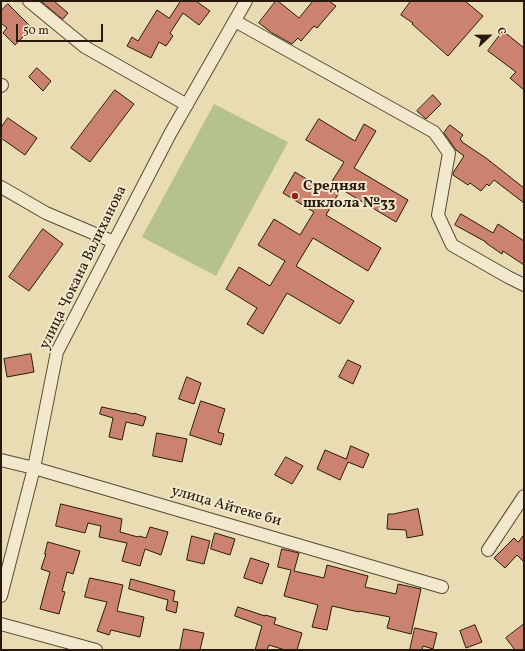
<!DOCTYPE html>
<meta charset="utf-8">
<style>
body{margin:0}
#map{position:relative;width:525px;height:651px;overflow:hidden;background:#eadcb2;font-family:Vollkorn,serif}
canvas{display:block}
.frame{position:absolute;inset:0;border:2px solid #28190c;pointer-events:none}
.north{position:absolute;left:469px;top:16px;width:40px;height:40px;-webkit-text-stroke:3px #f1e8cd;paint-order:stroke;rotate:68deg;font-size:11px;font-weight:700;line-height:16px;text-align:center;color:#28190c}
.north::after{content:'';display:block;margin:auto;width:14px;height:18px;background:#28190c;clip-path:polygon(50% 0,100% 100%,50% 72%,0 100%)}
.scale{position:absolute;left:16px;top:24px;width:87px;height:18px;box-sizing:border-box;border:2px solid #28190c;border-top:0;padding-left:5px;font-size:12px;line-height:14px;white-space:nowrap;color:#28190c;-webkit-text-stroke:3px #f1e8cd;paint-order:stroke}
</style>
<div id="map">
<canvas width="525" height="651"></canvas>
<div class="frame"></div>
<div class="north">С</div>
<div class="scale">50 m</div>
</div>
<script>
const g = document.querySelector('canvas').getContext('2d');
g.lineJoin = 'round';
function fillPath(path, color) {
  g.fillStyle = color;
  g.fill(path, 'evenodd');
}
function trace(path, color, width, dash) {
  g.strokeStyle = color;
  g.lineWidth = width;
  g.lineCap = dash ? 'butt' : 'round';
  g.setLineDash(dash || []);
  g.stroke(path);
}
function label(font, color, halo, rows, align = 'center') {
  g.font = font + ' Vollkorn,serif';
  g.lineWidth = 4;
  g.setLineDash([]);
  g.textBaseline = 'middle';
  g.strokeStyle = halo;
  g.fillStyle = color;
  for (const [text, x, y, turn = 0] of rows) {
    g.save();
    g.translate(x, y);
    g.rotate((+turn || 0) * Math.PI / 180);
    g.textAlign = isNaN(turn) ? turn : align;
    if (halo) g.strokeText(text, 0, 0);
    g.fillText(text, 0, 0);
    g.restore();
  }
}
const green = new Path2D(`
 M214,104l74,38 -72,134 -74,-39z`);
const building = new Path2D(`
 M41,1h13l14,12 -5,6z
 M181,1h15l14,10 -11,14 -16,-12 -13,20 3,3 -7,10 -7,-4 -8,16 -24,-12 5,-9 6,4 19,-31 12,8z
 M276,1h2l21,17 14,-17h16l7,5 -19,22 -3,-2 -13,15 -3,-3 -6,6 -20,-11 -13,-10z
 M411,1h54l18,15 -35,40 -36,-32 1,-1 -12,-8z
 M8,4l24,24 -17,17 -12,-12 4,-5 -6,-5v-12z
 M503,31l21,17v42l-14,-12 6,-6 -28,-21z
 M37,68l14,13 -8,10 -14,-14z
 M115,90l19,14 -44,58 -19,-14z
 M433,95l8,9 -15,15 -9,-8z
 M8,118l29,20 -12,17 -24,-17v-10z
 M319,119l36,22 9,-17 12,7 -22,37 54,32 -12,22 -55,-33 -15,26 55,33 -13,23 -55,-33 -17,28 58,35 -14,23 -53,-31 -24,41 -16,-10 10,-16 -31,-19 13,-22 31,19 15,-25 -27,-16 16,-26 26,16 14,-23 -31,-19 12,-21 31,19 18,-29 -38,-22z
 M450,125l13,10 -3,4 2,2v1l24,16 38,30v15l-30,-23 -5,6 -2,-2 -6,7 -11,-8 -2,2 -15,-10v-2l11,-17 -8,-6 -12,-17z
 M461,214l32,19 5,-9 26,17v24l-21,-14 -1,3 -16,-11v-1l-31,-17z
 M43,229l20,15 -34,47 -20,-14z
 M31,354l3,18 -27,5 -3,-18z
 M348,360l13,6 -8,18 -14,-7z
 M187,377l14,6 -7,21 -15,-5z
 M201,401l24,8 -7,23 6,2 -3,11 -31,-10z
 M102,407l32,7v-1l12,4 -3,9 -17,-4 -4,18 -13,-3 4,-19 -13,-4z
 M157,433l30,6 -5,23 -29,-6z
 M351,446l18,8 -6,14 -15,-6 -8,18 -23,-11 8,-19 21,9z
 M286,457l17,9 -11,18 -17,-9z
 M61,504l61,15 -2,13 18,5 1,-1 7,2 4,-11 18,5 -7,23 -16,-6 -5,17 -18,-5 5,-18 -28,-6 2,-11 -13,-3 -3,10 -29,-7z
 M418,509l5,26 -16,3 -1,-8 -19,-1 1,-15h5z
 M215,533l20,6 -5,16 -19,-6z
 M524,535v27l-7,-7 -12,13 -11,-10 20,-20 4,4z
 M192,536l18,5 -6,23 -17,-4z
 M48,542l32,9 -7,23 -6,-2 -5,19 3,1 -6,22 -19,-5 10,-37 -9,-3 5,-15h-1z
 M282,549l17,4 -5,18 30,7 3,-13 41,11 -3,11 31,7 2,-10 23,5 -10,45 -24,-6 3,-11 -31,-6v1l-27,-6 -5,24 -15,-3 6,-22 -34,-9 7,-26 -13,-3z
 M251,558l18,6 -7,20 -18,-6z
 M90,578l33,7 -6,26 27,6 -4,20 -29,-7 -2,5 -12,-4 10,-29 -22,-5z
 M131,579l44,12 -2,10 5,1 -2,11 -10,-3 2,-10 -39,-11z
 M238,607l27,9v-1l11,3 -2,6 28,9 -5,17h-12l-16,-5 -2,5h-12l7,-24 -27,-10z
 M524,624v26h-9l-9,-12z
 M475,625l7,17 -16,6 -6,-17z
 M415,628l22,5 -4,16 -10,-3 -1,4h-12z
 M184,629l20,4 -4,17h-20z`);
const street = new Path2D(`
 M29,1l56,46 102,58
 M235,21l199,111 15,21 -11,62 14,30 56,32 16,8
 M1,86l1,-1
 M1,187l45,26 68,29
 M1,460l33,8 408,119
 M488,550l36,-54
 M1,596l33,-128 23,-116 113,-218 76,-133
 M1,624l95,26`);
const markers = [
 [295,196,4,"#8f2418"]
];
const poiNames = [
 ["Средняя",303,187],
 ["шклола №33",303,204]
];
const streetNames = [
 ["улица Чокана Валиханова",84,268,-64],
 ["улица Айтеке би",226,507,16]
];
fillPath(green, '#b5c18e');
fillPath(building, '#cb8370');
trace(building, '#28190c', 1);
trace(street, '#584a36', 14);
trace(street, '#f1e8cd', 12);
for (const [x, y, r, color] of markers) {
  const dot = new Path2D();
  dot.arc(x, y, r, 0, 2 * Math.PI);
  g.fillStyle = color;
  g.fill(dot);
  trace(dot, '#f1e8cd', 1.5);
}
label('bold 15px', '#28190c', '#f1e8cd', poiNames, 'left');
label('15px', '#28190c', '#f1e8cd', streetNames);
</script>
